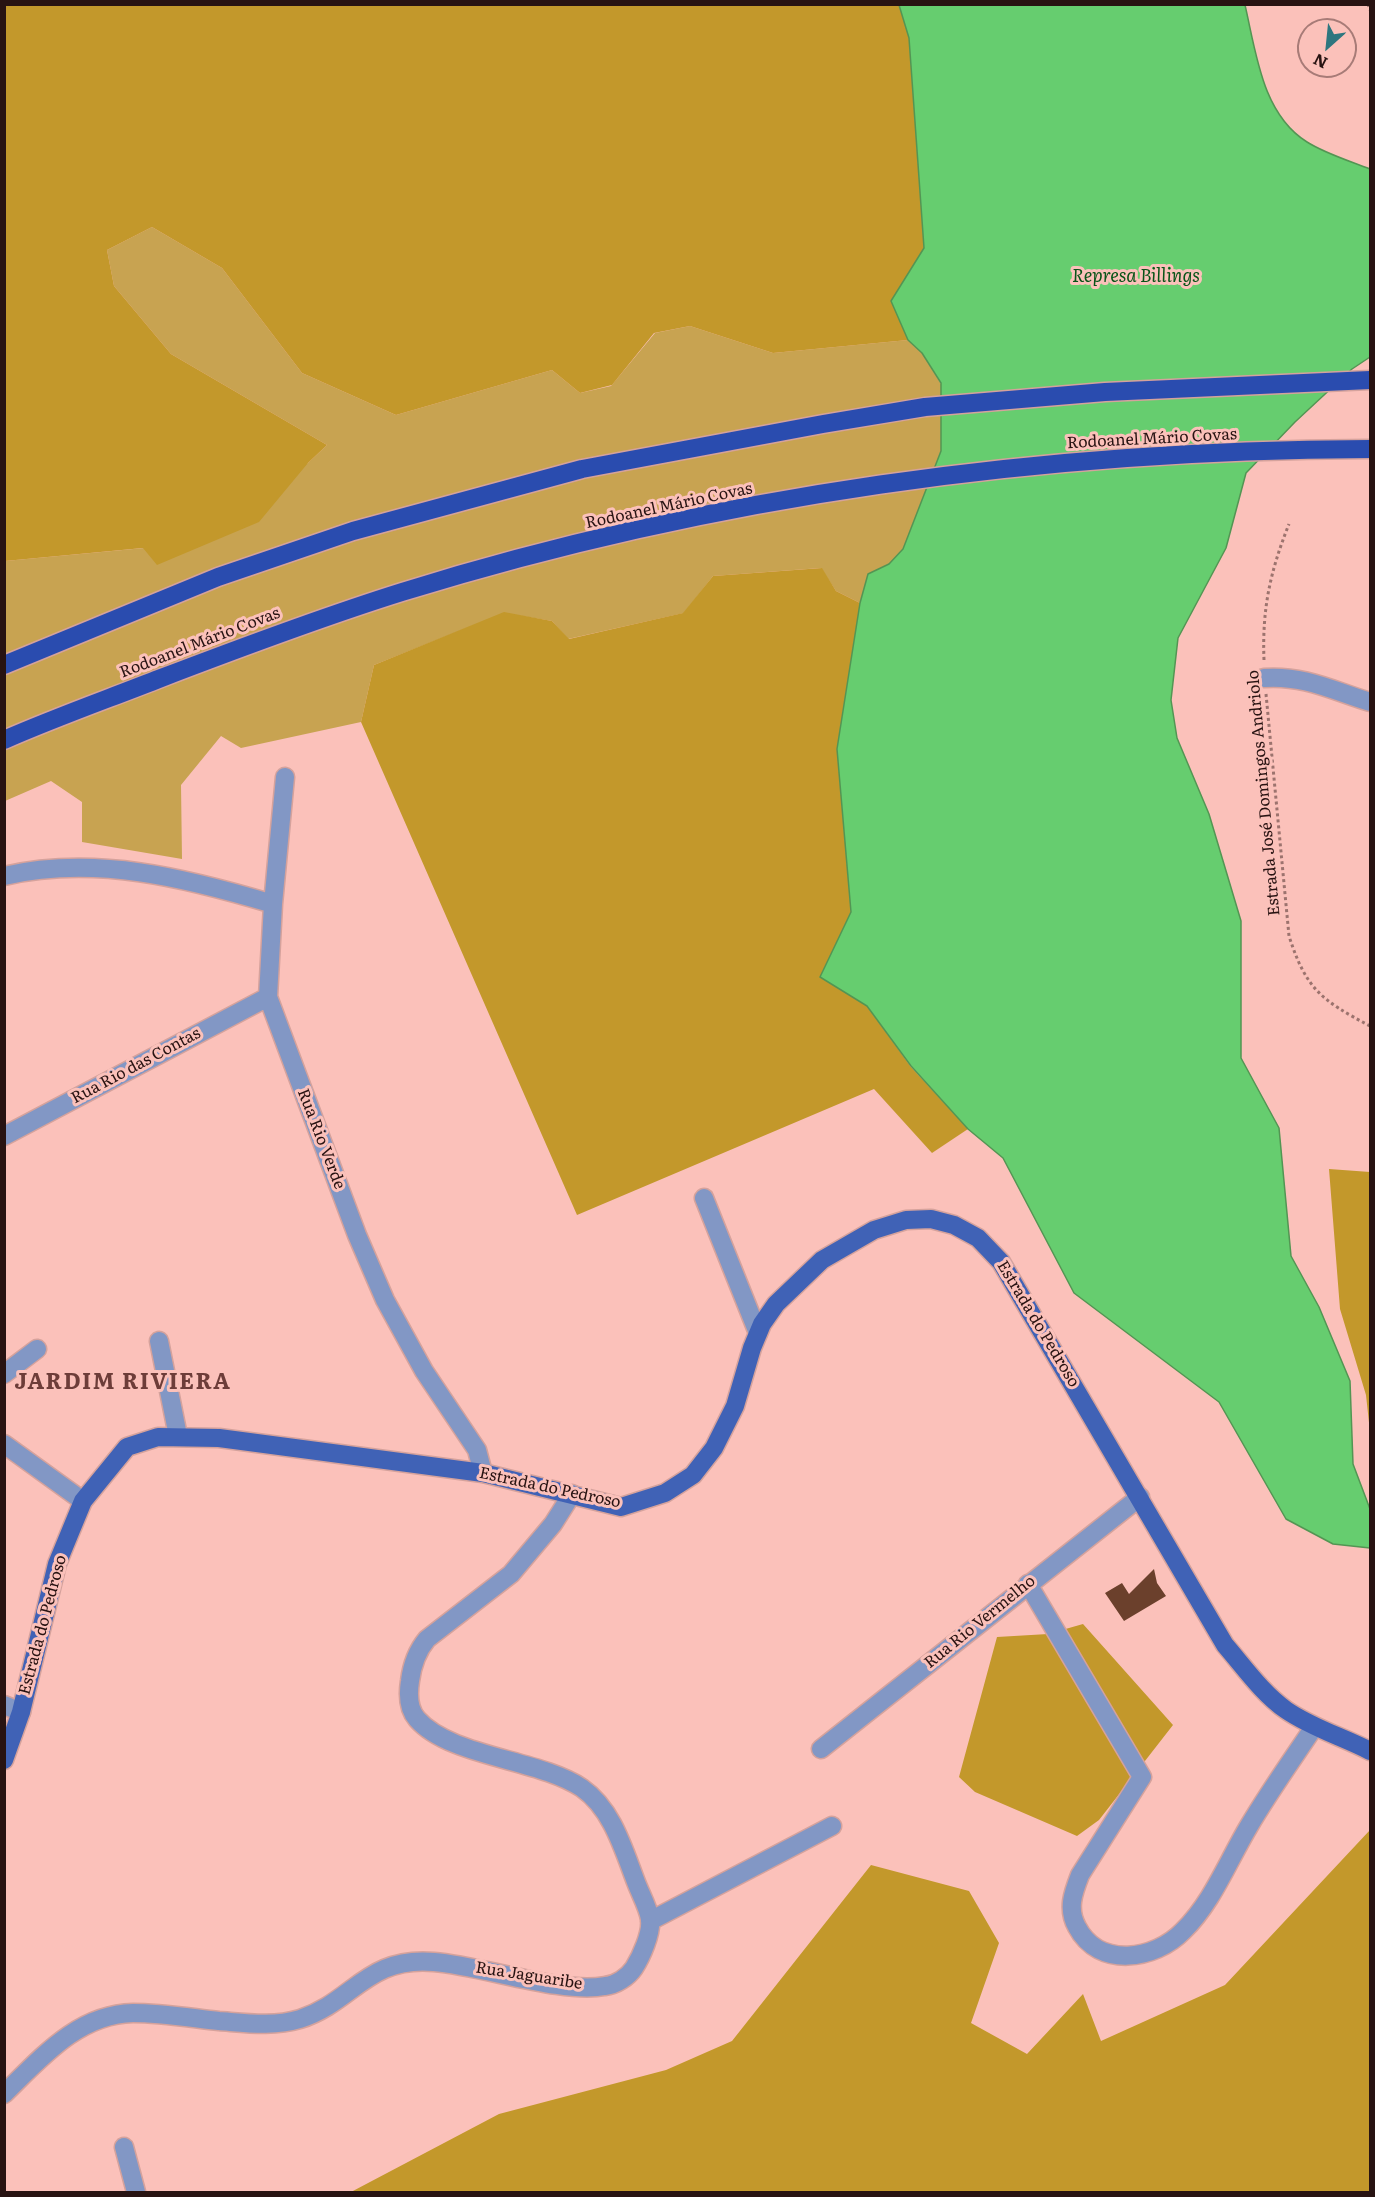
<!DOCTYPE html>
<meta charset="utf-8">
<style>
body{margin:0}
#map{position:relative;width:1375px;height:2197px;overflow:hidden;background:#fbc1ba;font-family:Literata,serif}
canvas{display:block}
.frame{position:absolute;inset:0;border:6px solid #281312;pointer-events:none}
.north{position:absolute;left:1297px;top:18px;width:60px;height:60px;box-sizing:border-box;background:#fbc1ba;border:2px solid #a77b77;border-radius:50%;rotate:207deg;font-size:16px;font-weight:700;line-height:24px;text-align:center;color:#281312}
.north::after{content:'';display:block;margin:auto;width:21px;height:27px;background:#2e767f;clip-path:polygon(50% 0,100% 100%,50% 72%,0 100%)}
</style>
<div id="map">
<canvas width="1375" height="2197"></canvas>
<div class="frame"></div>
<div class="north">N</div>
</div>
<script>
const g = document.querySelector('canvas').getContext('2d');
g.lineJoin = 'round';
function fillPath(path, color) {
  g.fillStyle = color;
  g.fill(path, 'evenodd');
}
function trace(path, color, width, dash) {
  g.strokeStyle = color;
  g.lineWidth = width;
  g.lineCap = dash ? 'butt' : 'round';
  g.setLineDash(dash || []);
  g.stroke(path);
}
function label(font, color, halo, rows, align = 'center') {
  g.font = font + ' Literata,serif';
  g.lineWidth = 6;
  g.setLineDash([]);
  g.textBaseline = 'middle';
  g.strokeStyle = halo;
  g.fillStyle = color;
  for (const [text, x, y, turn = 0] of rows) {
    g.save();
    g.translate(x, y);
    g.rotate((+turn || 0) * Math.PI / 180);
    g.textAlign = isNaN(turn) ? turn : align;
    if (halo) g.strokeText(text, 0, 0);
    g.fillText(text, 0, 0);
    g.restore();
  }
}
const green = new Path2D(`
 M152,227l70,41 80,105 94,42 156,-45 28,23 31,-7 44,-53 35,-7 83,27 135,-13 14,13 19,31v67l-38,98 -14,15 -21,10 -8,29 -24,-12 -15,-23 -108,8 -29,37 -116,26 -16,-18 -48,-8 -130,52 -13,57 -120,26 -20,-12 -40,49 1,74 -100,-17v-40l-31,-21 -46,20v-240l139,-13 164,-85 19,-18 -156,-91 -57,-68 -7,-36z`);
const forest = new Path2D(`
 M5,5h894l10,33 15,210 -32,53 16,39 -135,13 -83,-27 -36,7 -42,52 -32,8 -28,-23 -156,45 -94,-42 -80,-105 -70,-41 -45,23 7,36 57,68 156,91 -19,18 -49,59 -102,43 -14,-17 -138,13z
 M822,568l14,23 24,12 -23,146 14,163 -31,65 47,29 44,61 57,62 -36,24 -58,-64 -297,126 -216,-493 13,-57 130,-53 48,9 17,18 114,-26 30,-37z
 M1329,1169l41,3v260l-4,-37 -26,-86z
 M1083,1624l90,101 -74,95 -22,16 -102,-44 -16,-15 38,-140 51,-3z
 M1370,1830v362h-1019l148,-78 167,-44 66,-29 139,-176 98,26 30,52 -28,80 56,31 56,-60 18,47 124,-56z`);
const water = new Path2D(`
 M899,5h346c11,47 17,109 62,137 19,12 43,19 63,27v188l-18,12 -57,53 -49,51 -20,75 -48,90 -7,62 6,38 32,76 32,107v137l38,70 12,128 28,51 31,74 3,83 17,45v39l-37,-4 -47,-25 -67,-117 -145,-109 -71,-135 -35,-29 -57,-63 -44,-60 -47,-29 31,-65 -14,-163 23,-146 8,-29 21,-10 14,-15 38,-98v-68l-19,-30 -14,-13 -17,-39 33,-53 -15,-210z`);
const building = new Path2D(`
 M1154,1569l3,14 9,13 -42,25 -19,-28 17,-10 7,11z`);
const path = new Path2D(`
 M1368,4l2,6
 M1264,660c-2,-51 6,-88 25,-136
 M1266,694l23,242c17,53 32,64 81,90`);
const minor = new Path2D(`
 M1264,678c40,-3 70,13 106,24
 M285,777l-12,127 -5,93 89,238 28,65 39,71 53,79 6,23
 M4,876c91,-21 182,2 269,28
 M4,1136l264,-139
 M704,1198l54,135
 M159,1341l19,95
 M4,1374l33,-25
 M4,1444l79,57
 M1028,1584l114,193 -62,98c-7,18 -13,34 -3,52 22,42 78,33 106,4 29,-28 45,-70 66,-105 20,-34 43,-66 65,-99
 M4,1705l17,7
 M821,1749l319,-252
 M650,1921l182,-95
 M4,2094c37,-36 74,-80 129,-81 28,0 58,5 86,8 27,2 55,6 81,-2 53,-17 67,-63 134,-57 50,4 126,32 171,24 11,-1 23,-9 29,-18 7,-11 18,-35 16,-49 -2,-12 -10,-26 -14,-37 -13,-34 -24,-73 -54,-94 -43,-29 -132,-31 -165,-69 -9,-10 -9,-25 -7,-38 2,-16 7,-30 17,-42l84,-65 42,-50 19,-30
 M124,2147l12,45`);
const major = new Path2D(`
 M4,1760l17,-48 36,-148 26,-63 44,-54 31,-10 61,1 264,35 138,34 44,-14 28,-18 21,-27 21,-42 17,-58 10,-24 14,-20 46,-44 52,-30 32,-10 25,-1 23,6 24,13 23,24 224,383c19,22 37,48 61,65 26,18 57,27 84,41`);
const highway = new Path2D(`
 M4,665l214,-88 135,-46 229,-62 241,-45 102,-17 180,-15 265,-12
 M4,740c50,-22 101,-40 152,-60 81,-31 163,-62 246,-88 312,-97 642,-142 968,-143`);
const streetNames = [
 ["Rodoanel Mário Covas",1152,439,-3],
 ["Rodoanel Mário Covas",669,506,-12],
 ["Rodoanel Mário Covas",200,643,-21],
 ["Estrada José Domingos Andriolo",1264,793,-95],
 ["Rua Rio das Contas",136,1066,-28],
 ["Rua Rio Verde",321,1139,69],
 ["Estrada do Pedroso",1038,1324,59],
 ["Estrada do Pedroso",550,1488,12],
 ["Rua Rio Vermelho",980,1622,-39],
 ["Estrada do Pedroso",43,1625,-75],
 ["Rua Jaguaribe",529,1976,9]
];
const waterNames = [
 ["Represa Billings",1136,277]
];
const districtNames = [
 ["JARDIM RIVIERA",123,1383]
];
fillPath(green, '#c8a351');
fillPath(forest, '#c3982b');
fillPath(water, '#66cd6f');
trace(water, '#539553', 1.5);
fillPath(building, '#6b402c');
trace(minor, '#d5a29c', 21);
trace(major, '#d5a29c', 21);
trace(highway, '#d5a29c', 21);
trace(path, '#9c736e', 3, [3, 3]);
trace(minor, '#8297c5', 18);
trace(major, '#4062b6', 18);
trace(highway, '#2a4caf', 18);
label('16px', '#281312', '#fbc1ba', streetNames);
label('italic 18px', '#075417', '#fbc1ba', waterNames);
g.letterSpacing = '1.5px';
label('bold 22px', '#6d3d39', '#fbc1ba', districtNames);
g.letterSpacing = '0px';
</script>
